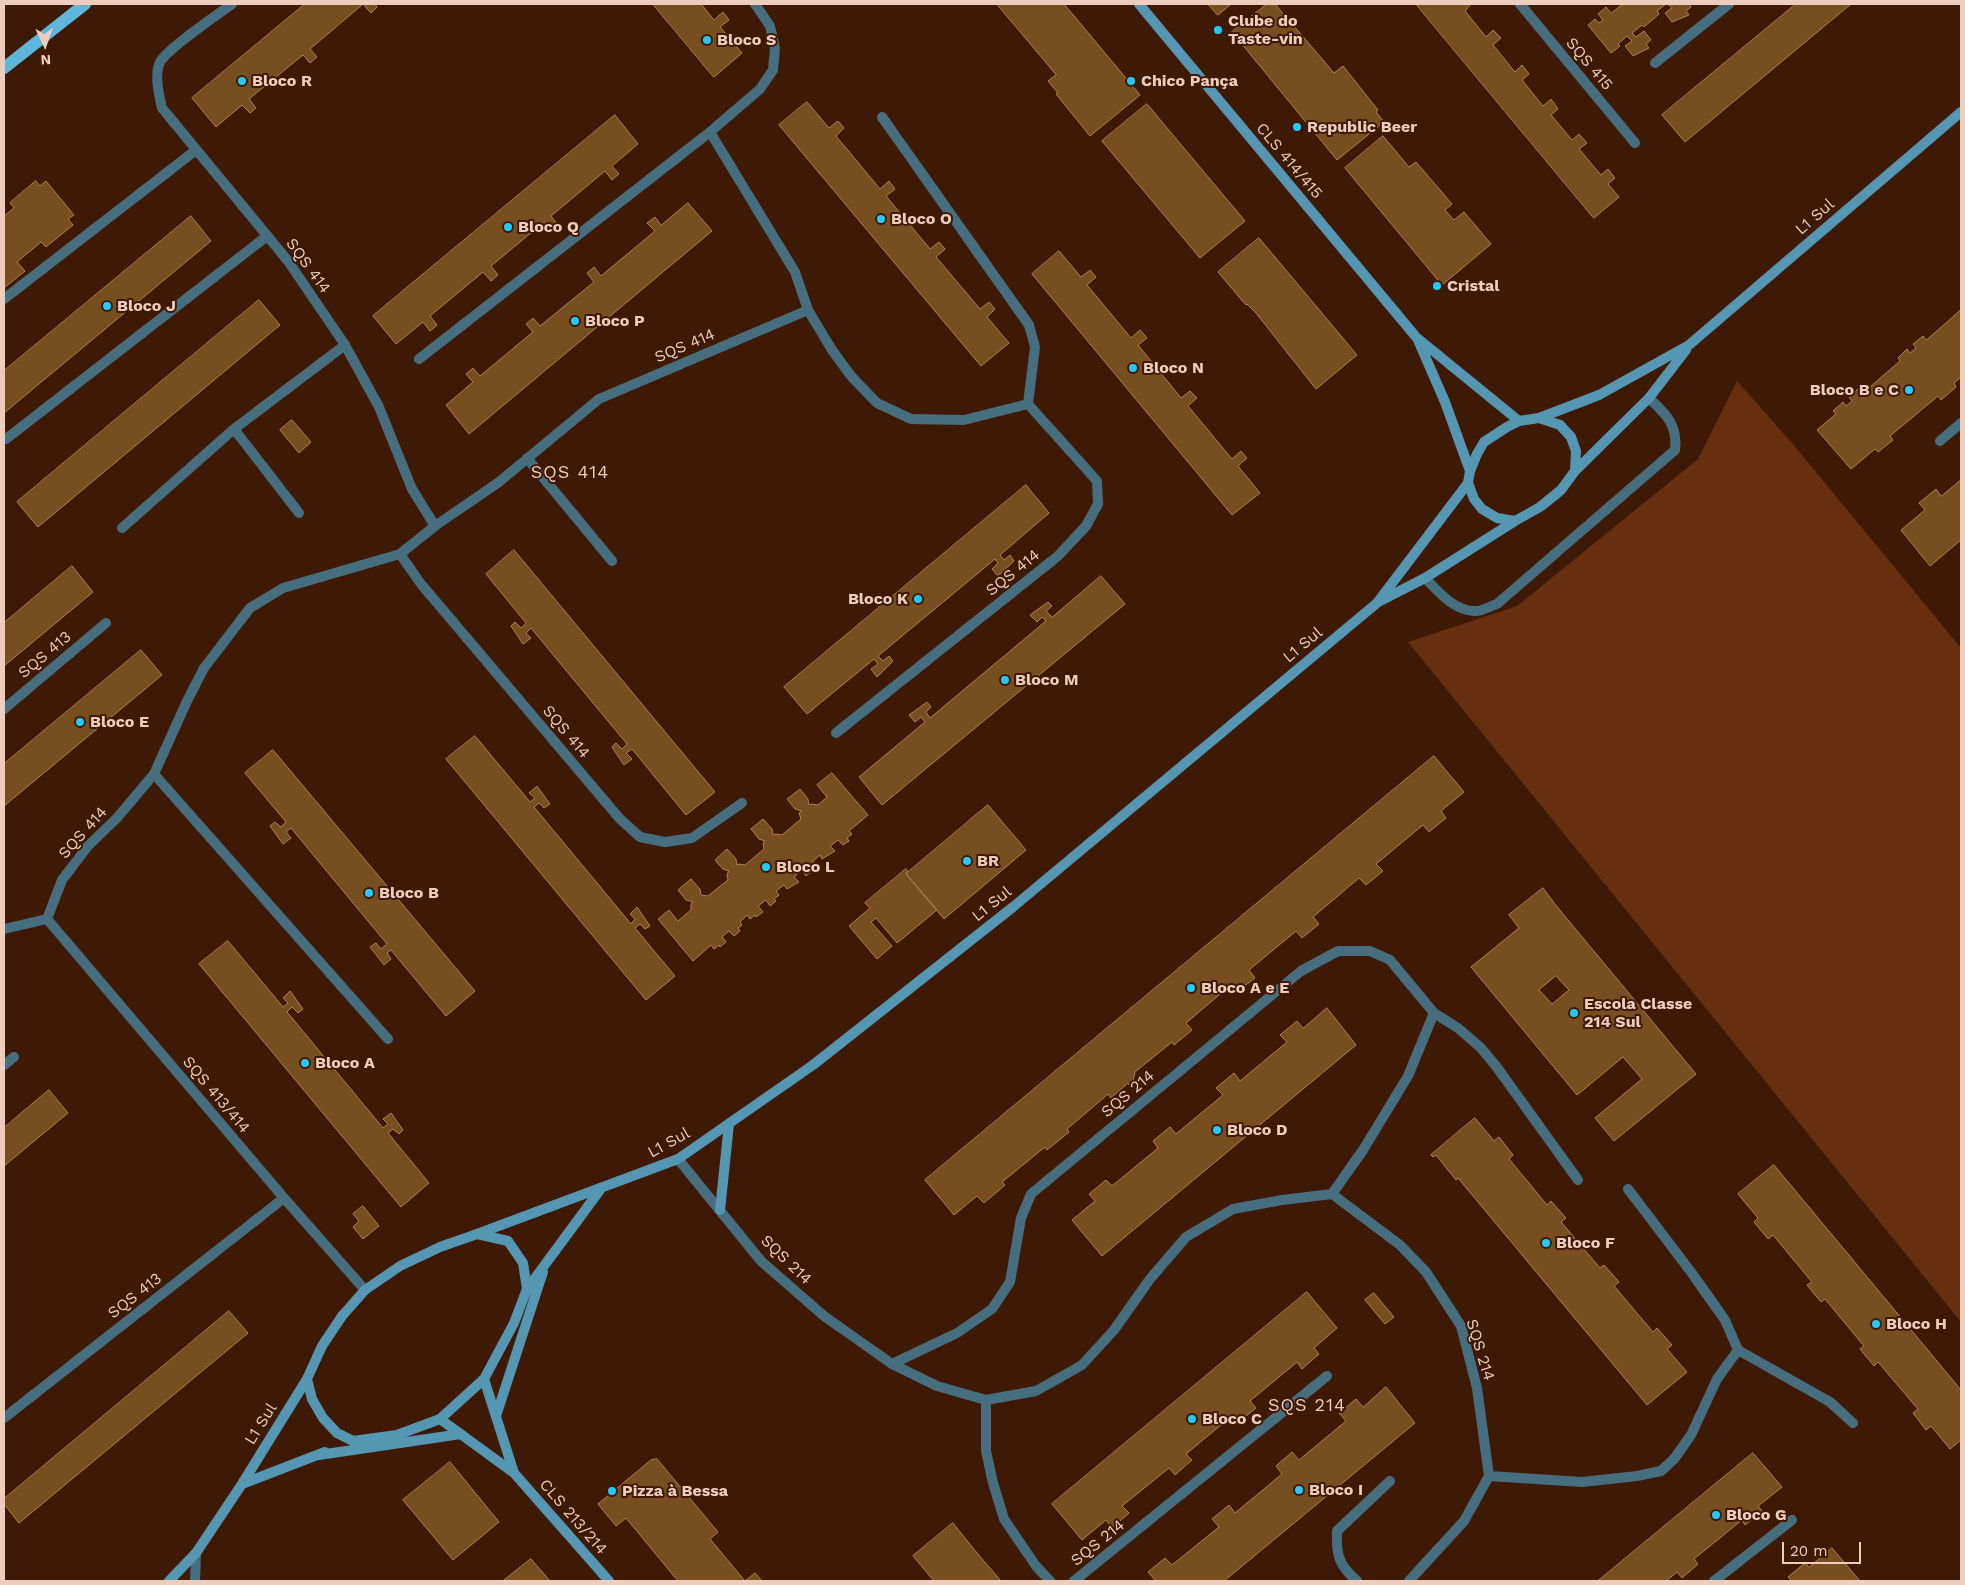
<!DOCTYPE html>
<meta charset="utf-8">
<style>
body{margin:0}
#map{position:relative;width:1965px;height:1585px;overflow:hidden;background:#3e1a06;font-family:"Work Sans",sans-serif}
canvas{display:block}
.frame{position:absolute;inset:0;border:5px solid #eccdbe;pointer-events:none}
.north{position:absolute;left:20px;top:20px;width:50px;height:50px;-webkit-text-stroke:4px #3e1a06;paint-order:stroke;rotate:177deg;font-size:14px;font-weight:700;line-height:20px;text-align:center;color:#eccdbe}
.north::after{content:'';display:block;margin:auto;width:18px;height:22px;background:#eccdbe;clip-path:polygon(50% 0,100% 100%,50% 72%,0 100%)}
.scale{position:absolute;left:1782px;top:1542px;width:79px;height:22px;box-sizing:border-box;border:2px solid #eccdbe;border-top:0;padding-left:6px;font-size:15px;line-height:18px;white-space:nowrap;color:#eccdbe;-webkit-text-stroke:4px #3e1a06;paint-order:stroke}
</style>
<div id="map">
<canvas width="1965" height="1585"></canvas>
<div class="frame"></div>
<div class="north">N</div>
<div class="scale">20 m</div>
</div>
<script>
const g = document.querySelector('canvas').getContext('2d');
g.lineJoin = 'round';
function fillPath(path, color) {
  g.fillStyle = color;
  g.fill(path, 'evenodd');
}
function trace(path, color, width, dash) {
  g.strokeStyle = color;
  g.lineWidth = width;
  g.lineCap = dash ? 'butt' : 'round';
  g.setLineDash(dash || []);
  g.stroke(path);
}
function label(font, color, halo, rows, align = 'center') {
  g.font = font + ' "Work Sans",sans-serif';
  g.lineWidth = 4;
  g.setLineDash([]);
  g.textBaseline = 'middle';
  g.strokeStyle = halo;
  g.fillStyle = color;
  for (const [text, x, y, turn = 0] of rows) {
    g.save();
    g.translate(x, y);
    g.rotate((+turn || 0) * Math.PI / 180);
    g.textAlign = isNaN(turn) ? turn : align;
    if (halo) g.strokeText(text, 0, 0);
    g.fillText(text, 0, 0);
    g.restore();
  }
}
const green = new Path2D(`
 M1737,381l55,62 169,205v674l-553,-680 109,-36 181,-147z`);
const building = new Path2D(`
 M305,4h70l2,3 -6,6 -8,-9 -53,45 7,8 -7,6 -7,-8 -54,44 7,9 -6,5 -8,-8 -26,22 -24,-29z
 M653,4h48l13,16 9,-8 6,8 -9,7 22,26 -28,24z
 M997,4h67l76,91 -50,41 -34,-42 2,-1 -10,-12 8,-6z
 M1208,4h23l-13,11z
 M1267,4h8l59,69 9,-7 35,44 -2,2 8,10 -47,38 -105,-128z
 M1416,4h55l-6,7 21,26 7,-7 8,8 -8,7 22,27 7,-7 7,9 -7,6 21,26 8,-7 7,10 -7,6 21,25 7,-6 8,9 -8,6 22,26 7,-6 7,9 -7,6 11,13 -25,21z
 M1623,4h43l-9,7 2,3 -15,13 -2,-2 -10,8 4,4 8,-6 7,9 -5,4 3,4 -16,8 -8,-10 7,-5 -5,-5 -9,8 2,2 -9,7 -23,-28 7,-6 4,4 4,-3 -5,-6 8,-7 5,6z
 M1668,4h21l2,3 -5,4 3,4 -17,7 -7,-9 7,-5z
 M1796,4h55l-166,138 -23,-27z
 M807,102l22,26 9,-7 6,7 -8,8 44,53 9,-8 6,8 -9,7 44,53 9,-7 6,7 -9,8 44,52 9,-7 6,7 -8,8 22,26 -28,23 -202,-241z
 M1147,104l98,117 -45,37 -98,-117z
 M615,115l23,29 -26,22 7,8 -7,6 -7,-9 -54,45 7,9 -7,5 -7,-8 -53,44 7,9 -7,6 -8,-9 -53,44 7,9 -7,6 -7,-9 -27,22 -23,-28z
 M1383,136l26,31 7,-5 36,42 -7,6 9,10 10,-8 27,32 -49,41 -97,-117z
 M36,181l4,5 6,-5 28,34 -6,4 5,6 -27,22 -5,-5 -24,20 8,9 -21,17v-72l10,-8 -4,-5z
 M688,203l24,28 -243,203 -23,-29 27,-23 -7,-8 7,-6 7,8 53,-44 -7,-8 7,-6 7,8 54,-44 -7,-9 7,-6 7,9 54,-45 -8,-8 8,-6 6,8z
 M191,216l20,25 -207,172v-42z
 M1259,238l98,117 -41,34 -60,-76 -9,-9 -1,1 -28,-33z
 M1059,251l22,26 9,-7 6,7 -9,8 44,53 9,-8 7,8 -9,7 43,53 9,-7 7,7 -9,8 44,53 9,-8 6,7 -9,8 22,27 -28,22 -200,-241z
 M259,300l21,25 -242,202 -21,-25z
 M1961,310v67l-7,6 2,4 -15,13 -3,-4 -48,40 3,4 -15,12 -3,-3 -24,20 -34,-39 19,-16 -3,-3 10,-9 3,4 6,-5 -3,-4 10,-9 4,5 37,-32 -2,-3 9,-9 3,4 6,-5 -3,-4 10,-8 3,4z
 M292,420l19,22 -12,11 -19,-23z
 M1961,480v60l-31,26 -29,-36 24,-20 -6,-7 17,-14 5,7z
 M1026,485l23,28 -49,42 4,5 6,-5 4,6 -16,15 -6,-7 6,-6 -3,-4 -117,97 5,5 6,-5 4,5 -16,16 -6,-8 7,-5 -4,-5 -67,55 -23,-27z
 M514,550l201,242 -29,23 -54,-66 -6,4 6,6 -8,6 -12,-18 4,-4 6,6 5,-5 -96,-116 -5,5 5,5 -8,6 -12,-18 4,-4 6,6 5,-5 -40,-49z
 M72,566l21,26 -89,74v-43z
 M1101,576l24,28 -243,201 -23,-28 66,-55 -4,-5 -6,5 -6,-7 18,-13 4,5 -5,5 4,6 116,-97 -4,-4 -5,5 -7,-7 18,-13 4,4 -6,5 6,6z
 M141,650l21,25 -158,131v-42z
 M475,736l55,66 5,-4 -6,-5 8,-7 13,18 -6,4 -5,-5 -5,4 97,117 4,-5 -5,-5 7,-7 13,19 -5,3 -5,-5 -5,4 40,48 -29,24 -200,-241z
 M273,750l202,241 -29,25 -55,-66 -4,3 4,6 -7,6 -14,-18 6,-4 5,6 6,-5 -96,-116 -5,4 5,6 -8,6 -13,-18 5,-4 6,5 5,-5 -41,-49z
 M1434,756l30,36 -23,19 5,7 -17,14 -6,-7 -47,39 7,7 -17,14 -7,-7 -46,39 6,7 -17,14 -6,-7 -47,39 6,8 -17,13 -6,-7 -46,39 6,7 -18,15 -2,-3 -37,30 -2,9 -4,4 -1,-2 -17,15 -3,-4 -8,7 -33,28 2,3 -22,18 -2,-3 -43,35 3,3 -21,18 -7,-7 -23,19 -29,-35z
 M832,773l36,42 -19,16 3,3 -5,4 2,3 -6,4 -5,-5 -8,6 5,5 -13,8 -2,-4 -7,6 2,4 -5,3 2,3 -6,5 -4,-6 -8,7 5,5 -12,7 -3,-4 -8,6 3,4 -5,4 2,2 -6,5 -4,-6 -8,6 5,6 -7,5 -1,-2 -5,4 -3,-4 -7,7 2,3 -4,3 2,3 -6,5 -5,-5 -7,6 4,5 -6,5 -1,-2 -5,4 -3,-4 -18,16 -35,-42 11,-9 9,11 13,-11v-6l2,-2 -7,-2 -8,-10 13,-11 9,10 1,6 7,1 20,-16 -1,-6 2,-3 -6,-2 -8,-9 12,-11 9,10 1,6 2,-1 6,1 19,-16 -1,-6 2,-2 -6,-2 -8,-10 12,-10 9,10 1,6 2,-1 7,1 19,-16 -2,-6 3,-2 -7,-2 -8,-10 13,-10 8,10 1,6 2,-1 7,1 9,-8 -10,-12z
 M988,805l38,45 -82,69 -38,-45z
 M906,869l2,3 -2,2 31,36 -40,33 -21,-25 -5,4 21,24 -15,13 -28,-33 21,-18 -5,-5z
 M1543,888l15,20 138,166 -82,67 -19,-23 47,-39 -19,-22 -46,38 -106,-128 48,-39 -10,-13zM1556,976l13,14 -17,14 -13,-14z
 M228,941l55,66 5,-4 -5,-5 7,-7 13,18 -5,4 -6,-6 -5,5 96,116 5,-4 -5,-5 8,-6 12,17 -4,4 -6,-5 -5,4 41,50 -28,24 -202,-243z
 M1327,1008l29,37 -254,211 -30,-36 23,-19 -6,-7 17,-14 6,6 46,-38 -5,-7 17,-14 6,7 47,-39 -7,-7 18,-15 6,8 47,-39 -7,-7 17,-14 6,7z
 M49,1090l19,23 -64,53v-38z
 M1475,1118l19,23 5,-4 14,18 -4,4 38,46 4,-4 15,17 -5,4 39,46 4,-3 15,17 -5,4 39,46 4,-4 15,17 -5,4 20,23 -40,33 -189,-227 -2,2 -20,-25 -3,2 -2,-2z
 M1774,1165l187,225v50l-11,9 -19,-23 -5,4 -13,-17 5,-4 -40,-47 -4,4 -14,-17 4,-3 -39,-47 -4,3 -14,-17 5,-3 -39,-47 -5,4 -14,-17 4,-4 -20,-24z
 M363,1206l16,20 -16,13 -10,-12 6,-6 -6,-7z
 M1307,1292l30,36 -23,20 5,6 -17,15 -5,-7 -47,39 6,7 -17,14 -6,-7 -47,39 6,6 -17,15 -6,-7 -47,38 7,7 -17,15 -6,-8 -24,20 -30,-36z
 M1374,1293l20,24 -9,7 -20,-24z
 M229,1311l19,22 -229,190 -15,-19v-5z
 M1386,1387l29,36 -191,158h-71l2,-1 -7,-8 17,-14 7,7 47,-38 -7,-8 17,-14 6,8 47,-39 -6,-8 16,-14 7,8 47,-39 -7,-8 17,-14 7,8z
 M1753,1453l29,34 -24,19 4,5 -17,14 -3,-5 -48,39 4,5 -16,14 -5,-6 -11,9h-68z
 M657,1459l61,73 -8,7 35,42 10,-8 7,8h-84l-52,-63 -10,8 -18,-22 53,-44z
 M450,1462l49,60 -46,38 -50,-60z
 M953,1523l19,24 29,34h-67l-21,-25z
 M1832,1548l28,33h-68l-4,-4 17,-14 4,4z
 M531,1559l19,22h-47z`);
const lane = new Path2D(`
 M234,429l65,84
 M122,528l112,-99 111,-84
 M1425,578c14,14 28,32 49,33 7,1 16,-5 23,-7l178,-154c3,-25 -9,-36 -26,-52`);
const street = new Path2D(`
 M232,4c-16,12 -64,44 -72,58 -6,13 -1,33 2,46l126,153 57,84 34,62 33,82 23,37
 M1520,4l115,139
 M1655,63l74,-59
 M882,117l147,208 6,22 -7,57
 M710,132l85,140 13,38 24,40 19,26 26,27 34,16 53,1 64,-16 69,77 1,23 -12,22 -28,30 -222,177
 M4,299l192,-149
 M419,359l291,-227 50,-43 13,-19 2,-22 -5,-22 -15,-22
 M6,439l261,-203
 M1940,441l21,-18
 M527,458l85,103
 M400,554l21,30 199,235 20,18 25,5 27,-4 50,-35
 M4,709l102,-86
 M154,774l234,265
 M47,919l15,-39 26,-34 29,-28 37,-44 33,-73 17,-33 46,-60 33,-20 117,-34 35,-28 64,-44 100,-83 209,-89
 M47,919l237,279 81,92
 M4,929l43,-10
 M4,1065l10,-8
 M678,1159l83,102 63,55 68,48 45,22 49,14 50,-9 46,-26 32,-35 36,-51 36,-42 47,-28 49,-9 50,-6 68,51 26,27 35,54 16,62 12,88 -25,45 -55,60
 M1332,1194l31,-44 45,-74 26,-63
 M1738,1350l92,52 23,21
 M892,1364l65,-31 35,-24 18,-27 11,-64 10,-24 270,-223 37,-20h32l20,9 44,53 24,15 23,20 15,18 82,114
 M986,1400v51l7,32 11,36 32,47 14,15
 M4,1418l280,-220
 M1489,1476l93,6 55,-6 24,-5 13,-12 17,-24 26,-56 21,-29 -13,-30 -34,-48 -63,-83
 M195,1581l1,-28
 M1074,1581l253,-205
 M1357,1581c-18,-16 -21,-25 -20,-50l53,-50
 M1714,1581l78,-61`);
const secondary = new Path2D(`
 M1139,4l277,333 103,84
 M1418,340l27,62 25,69
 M1539,418l60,-23 90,-50 272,-233
 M1575,471l1,-20 -5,-14 -11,-12 -21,-7 -20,3 -12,6 -23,15 -7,12 -7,17 -2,12 6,16 8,10 15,9 18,3 25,-14 21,-17 14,-19 74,-73 37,-48
 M1380,601l45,-23 90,-57
 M720,1210l9,-86
 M477,1234l201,-75 135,-94 200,-158 364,-304 91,-120
 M527,1289l-4,-26 -15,-22 -31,-7 -37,13 -40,19 -35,24 -23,26 -20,30 -15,33 5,20 11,19 14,15 16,8 44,-6 43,-16 44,-40 30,-56 13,-34 73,-99
 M484,1379l30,94
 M496,1416l47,-144
 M440,1419l74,54 95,108
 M319,1455l142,-21
 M242,1484l83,-32
 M169,1581l27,-28 46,-69 65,-105`);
const primary = new Path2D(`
 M4,68l81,-64`);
const markers = [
 [1218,30,5,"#26c9fe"],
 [707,40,5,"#26c9fe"],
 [242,81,5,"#26c9fe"],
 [1131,81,5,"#26c9fe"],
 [1297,127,5,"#26c9fe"],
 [881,219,5,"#26c9fe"],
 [508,227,5,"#26c9fe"],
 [1437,286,5,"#26c9fe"],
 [107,306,5,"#26c9fe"],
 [575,321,5,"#26c9fe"],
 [1133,368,5,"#26c9fe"],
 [1909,390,5,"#26c9fe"],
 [918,599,5,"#26c9fe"],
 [1005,680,5,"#26c9fe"],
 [80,722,5,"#26c9fe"],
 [967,861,5,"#26c9fe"],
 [766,867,5,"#26c9fe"],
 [369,893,5,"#26c9fe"],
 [1191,988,5,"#26c9fe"],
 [1574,1013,5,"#26c9fe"],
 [305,1063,5,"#26c9fe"],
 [1217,1130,5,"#26c9fe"],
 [1546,1243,5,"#26c9fe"],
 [1876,1324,5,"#26c9fe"],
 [1192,1419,5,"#26c9fe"],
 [1299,1490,5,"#26c9fe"],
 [612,1491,5,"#26c9fe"],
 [1716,1515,5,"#26c9fe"]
];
const poiNames = [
 ["Clube do",1228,21],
 ["Taste-vin",1228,39],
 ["Bloco S",717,40],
 ["Bloco R",252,81],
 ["Chico Pança",1141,81],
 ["Republic Beer",1307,127],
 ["Bloco O",891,219],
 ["Bloco Q",518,227],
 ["Cristal",1447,286],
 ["Bloco J",117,306],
 ["Bloco P",585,321],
 ["Bloco N",1143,368],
 ["Bloco B e C",1899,390,"right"],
 ["Bloco K",908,599,"right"],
 ["Bloco M",1015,680],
 ["Bloco E",90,722],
 ["BR",977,861],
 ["Bloco L",776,867],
 ["Bloco B",379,893],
 ["Bloco A e E",1201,988],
 ["Escola Classe",1584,1004],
 ["214 Sul",1584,1022],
 ["Bloco A",315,1063],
 ["Bloco D",1227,1130],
 ["Bloco F",1556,1243],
 ["Bloco H",1886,1324],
 ["Bloco C",1202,1419],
 ["Bloco I",1309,1490],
 ["Pizza à Bessa",622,1491],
 ["Bloco G",1726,1515]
];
const streetNames = [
 ["SQS 415",1589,64,50],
 ["CLS 414/415",1289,161,50],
 ["L1 Sul",1815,217,-41],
 ["SQS 414",308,266,54],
 ["SQS 414",685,346,-23],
 ["SQS 414",1013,573,-39],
 ["L1 Sul",1303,645,-40],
 ["SQS 413",45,655,-40],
 ["SQS 414",566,732,50],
 ["SQS 414",83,833,-48],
 ["L1 Sul",992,904,-39],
 ["SQS 214",1128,1094,-40],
 ["SQS 413/414",216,1095,50],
 ["L1 Sul",669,1143,-29],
 ["SQS 214",786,1260,44],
 ["SQS 413",135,1296,-38],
 ["SQS 214",1480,1350,73],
 ["L1 Sul",261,1424,-58],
 ["CLS 213/214",573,1517,49],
 ["SQS 214",1098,1543,-39]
];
const neighbourhoodNames = [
 ["SQS 414",570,473],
 ["SQS 214",1307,1406]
];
fillPath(green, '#682f0e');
fillPath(building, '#764e20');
trace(building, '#ac8254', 1);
trace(lane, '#476e7f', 10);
trace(street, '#476e7f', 10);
trace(secondary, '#5597b2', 10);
trace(primary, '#60b6da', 12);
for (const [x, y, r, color] of markers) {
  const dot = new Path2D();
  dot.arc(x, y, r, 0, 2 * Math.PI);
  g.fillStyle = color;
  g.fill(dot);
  trace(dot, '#3e1a06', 2);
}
label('bold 16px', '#eccdbe', '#3e1a06', poiNames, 'left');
label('16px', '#eccdbe', '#3e1a06', streetNames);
g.letterSpacing = '1px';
label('18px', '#eccdbe', '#3e1a06', neighbourhoodNames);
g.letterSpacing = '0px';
</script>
